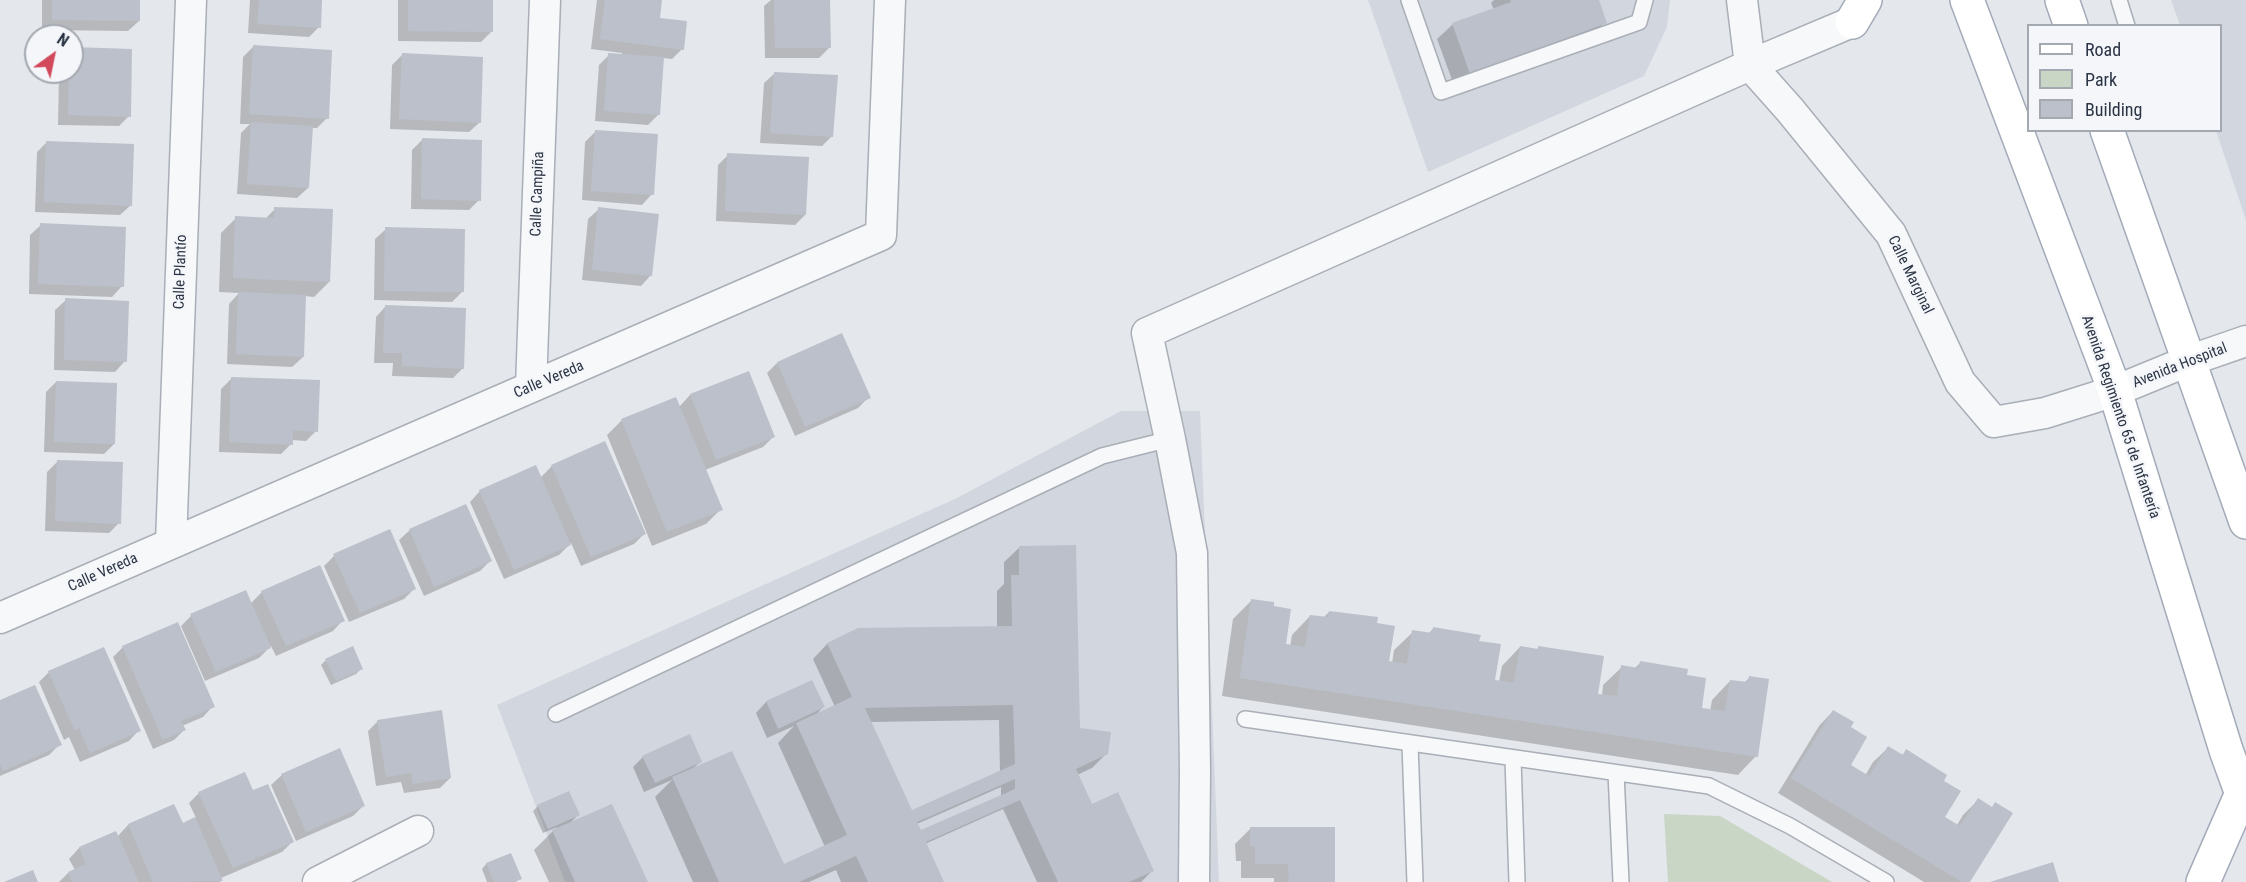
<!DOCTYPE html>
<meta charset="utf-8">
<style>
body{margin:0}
#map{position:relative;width:2246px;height:882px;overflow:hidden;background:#e4e7ec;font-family:"Roboto Condensed",sans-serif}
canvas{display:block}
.legend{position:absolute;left:2027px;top:24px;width:195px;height:108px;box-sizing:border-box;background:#f4f6f9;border:2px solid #a4a8b1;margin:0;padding:8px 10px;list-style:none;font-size:18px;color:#2b3445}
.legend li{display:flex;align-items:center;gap:12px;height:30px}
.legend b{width:30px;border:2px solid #a4a8b1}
.north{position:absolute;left:24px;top:24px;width:60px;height:60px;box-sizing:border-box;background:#f4f6f9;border:2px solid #a4a8b1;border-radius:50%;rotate:33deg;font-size:16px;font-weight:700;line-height:24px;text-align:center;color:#2b3445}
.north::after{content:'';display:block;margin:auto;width:21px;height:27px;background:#d1495b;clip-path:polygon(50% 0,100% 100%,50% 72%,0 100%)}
</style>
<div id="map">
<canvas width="2246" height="882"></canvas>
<ul class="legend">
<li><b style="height:8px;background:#fff"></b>Road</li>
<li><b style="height:16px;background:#c9d6c5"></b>Park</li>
<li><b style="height:16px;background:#bbc0ca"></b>Building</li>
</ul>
<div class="north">N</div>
</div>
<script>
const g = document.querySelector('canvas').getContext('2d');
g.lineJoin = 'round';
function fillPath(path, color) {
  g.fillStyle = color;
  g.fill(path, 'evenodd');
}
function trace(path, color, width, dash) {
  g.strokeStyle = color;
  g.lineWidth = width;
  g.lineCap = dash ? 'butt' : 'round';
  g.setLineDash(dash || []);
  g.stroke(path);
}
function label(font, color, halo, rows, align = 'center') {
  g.font = font + ' "Roboto Condensed",sans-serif';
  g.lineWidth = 5;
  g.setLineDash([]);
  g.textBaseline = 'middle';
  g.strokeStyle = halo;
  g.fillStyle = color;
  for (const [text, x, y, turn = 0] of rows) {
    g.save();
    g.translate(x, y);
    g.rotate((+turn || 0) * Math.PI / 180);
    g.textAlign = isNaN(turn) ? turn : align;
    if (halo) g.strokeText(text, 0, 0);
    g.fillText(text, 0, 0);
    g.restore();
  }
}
const built = new Path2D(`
 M1368,0h302l-3,27 -23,49 -216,96z
 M2171,0h75v220l-30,-89 4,-1v-104l-40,-1z
 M1121,411h79l19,471h-654l-68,-177 460,-207z`);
const green = new Path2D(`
 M1664,814l56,2 112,66h-164z`);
const shadow = new Path2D(`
 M42,0h97v21l-11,10 -86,-1z
 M250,0h71l-2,27 -10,10 -61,-4z
 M398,0h93v32l-10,10 -83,-1z
 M597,0h64l-3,19 24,30 -10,10 -9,-1 -5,57 -10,10 -53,-4 4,-56 10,-10 13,1v-3l-31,-4z
 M771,0h58v48l-10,10h-54l-1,-52z
 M1494,0h103l8,22 -15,15 -135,51 -18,-49 15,-14 42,-15 -3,-7z
 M253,47l74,71 -10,10h-6l-3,60 -11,10 -60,-4 4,-61 9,-9h-10l3,-67z
 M72,49l57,67 -10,10 -61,-1 1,-53h13z
 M402,55l78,67 -11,10 -79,-3 2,-64z
 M775,73l57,63 -10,10 -62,-3 4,-60z
 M596,131l56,63 -10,11 -60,-5 3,-58z
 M422,140l57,60 -10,10 -58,-1 1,-59z
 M47,142l84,63 -11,10 -85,-3 2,-60z
 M728,155l77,60 -10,10 -79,-4 2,-56z
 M275,209l54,73 -15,15 -9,-1 -2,61 -11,10 -65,-3 2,-60 10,-11 -20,-1 2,-59 15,-15 29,1z
 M599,209l52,66 -10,11 -59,-6 6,-61z
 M41,225l81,61 -10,11 -83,-3 1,-59z
 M386,229l76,63 -10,10 -78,-2 1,-61z
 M66,300l59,61 -10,11 -61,-2 1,-60z
 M386,306l77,62 -10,10 -61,-2 1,-13h-19l2,-46z
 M777,363l92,34 -11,11 -63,28 -28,-63z
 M748,373l25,64 -10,10 -58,23 16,39 -15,15 -54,22 -45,-111 15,-15 57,-13 11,-12z
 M232,378l84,53 -10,10 -15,-1v4l-10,10 -62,-2 2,-63z
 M56,382l58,62 -10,10 -60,-2 2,-60z
 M57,462l62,61 -10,10 -64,-2 2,-59z
 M552,466l92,68 -10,10 -53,22 -10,-23 -12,12 -55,24 -34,-77 10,-11 60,-13z
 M410,530l80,31 -10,10 -56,25 -25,-56z
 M1019,548l60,181 28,24 -15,15 -15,7 14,31 61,65 -11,11h-104l-34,-73 -78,35 18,38h-102l-5,-12 -27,12h-116l-38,-85 17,-17 -28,12 -11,-25 10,-10 57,5 -8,8 91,96 42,-19 -47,-104 16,-17 -27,12 -11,-25 10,-11 46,-20 11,25 -7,8 19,-8 -22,-48 14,-15 31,-15 139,-2v-36l7,-7v-22zM999,720l1,52 -89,41 -41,-91zM1001,787v10l-81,35 -3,-8z
 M334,556l80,33 -10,10 -55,23 -25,-56z
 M262,592l81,28 -10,11 -57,25 -5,-10 -12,12 -54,23 -24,-55 10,-10 59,-12z
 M1252,600l20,7 12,39 6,1 2,-12 18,-19 13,2 6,-6 58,50 5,1 2,-13 19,-18 15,2 5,-5 45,13 15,39 6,1 3,-16 18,-19 16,3 3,-3 58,48 5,1 1,-11 19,-18 12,2 6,-6 45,13 15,33 10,2 2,-11 18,-19 14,2 6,-6 6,79 -18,19 -516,-79 11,-77z
 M123,647l90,59 -10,11 -21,9 2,4 -10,10 -21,9 -40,-92z
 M326,660l35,9 -5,5 -25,11 -10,-20z
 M49,672l90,58 -10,11 -49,21 -11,-25 -5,3 -25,-58z
 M0,702l60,42 -11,11 -49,21z
 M1833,711l16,17 -1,37 17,11 8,-14 15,-14 13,8 5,-5 36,30 1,36 14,8 6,-10 15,-15 -9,82h-45l-146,-89 41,-67z
 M378,721l72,57 -10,10 -36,5 -3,-11 -25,4 -8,-55z
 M282,775l81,31 -10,10 -57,25 -25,-56z
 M252,792l40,50 -10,10 -61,26 -1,4h-161l9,-9 7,-3 -6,-11 10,-11 36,-15 2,4 11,-12 45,-19 9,19 14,-7 -7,-15 10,-10z
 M538,806l40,9 -9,9 77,58h-97l-15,-32 23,-23 -14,6 -10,-22z
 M1250,829l84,53h-60v-4h-33v-17h-5l-1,-17z
 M486,864l34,14 -4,4h-29l-5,-13z`);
const building = new Path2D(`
 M52,0h88v21l-88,-1z
 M259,0h63l-1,28 -64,-4z
 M408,0h85v32l-85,-1z
 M605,0h57l-2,18 27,3 -3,29 -84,-11z
 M774,0h56l1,48h-56z
 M1510,0h89l8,23 -137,51 -18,-51 59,-21z
 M253,45l79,5 -3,69 -80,-5z
 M72,47l60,2 -1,68 -63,-2 1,-43h3z
 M402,53l81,4 -2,66 -82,-4z
 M608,53l56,4 -4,58 -56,-4z
 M774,72l64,3 -5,62 -63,-4z
 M251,122l62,4 -4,62 -62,-4z
 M595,130l63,4 -4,61 -63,-4z
 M422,138l60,2 -1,61 -60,-2z
 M46,141l88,3 -2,62 -88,-4z
 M727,153l82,4 -3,58 -81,-4z
 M274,207l59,2 -3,73 -97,-4 2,-62 39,2z
 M598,207l61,7 -7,62 -60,-6z
 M40,223l86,4 -2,60 -86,-3z
 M385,227l80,2 -1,63 -80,-1z
 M238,292l68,3 -2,62 -68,-3z
 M65,298l64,3 -2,61 -63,-2z
 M385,305l81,3 -2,61 -62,-3v-13h-19z
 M842,333l29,65 -66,29 -28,-65z
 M749,371l26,66 -59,23 -26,-66z
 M231,377l89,3 -2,52 -25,-2v15l-64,-3z
 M56,381l61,2 -2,61 -61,-2z
 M676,397l47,113 -56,22 -46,-113z
 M605,441l41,93 -55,23 -40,-92z
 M57,460l66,2 -2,62 -66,-3z
 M536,465l35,80 -57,25 -35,-80z
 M466,504l26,57 -58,26 -25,-58z
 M390,529l26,60 -56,24 -27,-59z
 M1076,545l4,183 31,4 -3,22 -32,15 16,35 26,-12 36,79 -25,11h-71l-38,-82 -94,42 18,40h-76l-12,-26 -57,26h-80l-47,-105 60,-26 52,113 63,-29 -51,-112 56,-26 -25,-54 31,-15 154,-2 -1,-51h8v-29zM1013,705l2,59 -103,46 -47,-102zM1015,779v10l-94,41 -4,-8z
 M320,565l25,56 -59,25 -25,-55z
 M246,590l25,58 -55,24 -26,-58z
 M1251,599l23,3v4l17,3 -5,35 19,3 5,-32 18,2 1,-6 49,6 -1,6 18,3 -6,35 18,3 5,-34 20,3 1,-6 48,8 -2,6 22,3 -6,36 19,3 6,-37 18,3v-3l66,10 -6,38 19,2 4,-31 18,3 1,-7 48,8 -1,6 19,3 -4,30 23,3 5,-31 18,2 1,-6 20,3 -11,78 -518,-79z
 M178,622l37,85 -34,14 5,9 -23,10 -41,-94z
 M353,646l10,23 -27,12 -11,-22z
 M104,647l37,84 -51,22 -11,-25 -4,3 -27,-60z
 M812,680l13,27 -47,22 -12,-28z
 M35,685l27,60 -59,26 -3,-7v-64z
 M442,710l9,68 -38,6 -2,-11 -25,4 -9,-57z
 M1833,710l21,12 -3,5 16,10 -16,28 18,11 19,-30 15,9 3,-6 41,26 -3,6 17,10 -16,26 15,9 18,-28 14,9 3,-5 18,11 -43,69h-8l-171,-104z
 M690,734l12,28 -47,21 -13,-27z
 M340,748l25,58 -59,26 -25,-58z
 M245,772l8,18 15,-6 26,58 -61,26 -35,-76z
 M569,791l11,24 -32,14 -11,-24z
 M174,804l9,19 12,-6 28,64 -70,1 -25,-58z
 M612,804l36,78h-73l-23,-52z
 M1250,827h85v55h-46l-1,-18h-33v-17l-5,-1z
 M116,831l23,51h-67l-4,-10 18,-8 -7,-17z
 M511,853l11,26 -8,3h-20l-8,-19z
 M2053,862l6,20h-69z
 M33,870l5,12h-34z`);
const service = new Path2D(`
 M1409,0l32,92 198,-70 6,-22
 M2119,0l8,26
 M556,714l546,-258 68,-17
 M1245,719l464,67 81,40 96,56
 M1410,744l5,138
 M1513,759l4,123
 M1616,773l5,109`);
const minor = new Path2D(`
 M1742,0l8,65 40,45 101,124 69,148 34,40 51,-9 70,-22 73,-30 58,-20
 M531,387l14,-387
 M171,543l20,-543
 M0,618l881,-383 9,-235
 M318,882l100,-51
 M1194,882l1,-111 -3,-218 -22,-114 -23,-106 603,-268 102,-43`);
const primary = new Path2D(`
 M1967,0l148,391 111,359 20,55
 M2062,0l9,26
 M1852,22l13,-22
 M2107,130l139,392
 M2203,882l39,-89`);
const streetNames = [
 ["Calle Campiña",538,194,-88],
 ["Calle Plantío",181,272,-88],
 ["Calle Marginal",1910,275,64],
 ["Avenida Hospital",2180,366,-21],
 ["Calle Vereda",549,380,-23],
 ["Avenida Regimiento 65 de Infantería",2120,417,71],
 ["Calle Vereda",103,573,-24]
];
fillPath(built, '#d2d6de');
fillPath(green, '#c9d6c5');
fillPath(shadow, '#0003');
fillPath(building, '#bbc0ca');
trace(service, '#a9aeb7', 18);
trace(minor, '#a9aeb7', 33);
trace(primary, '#a3abb8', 36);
trace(service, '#f7f8fa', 15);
trace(minor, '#f7f8fa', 30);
trace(primary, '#fff', 33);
label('15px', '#2b3445', '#f4f6f9', streetNames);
</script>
